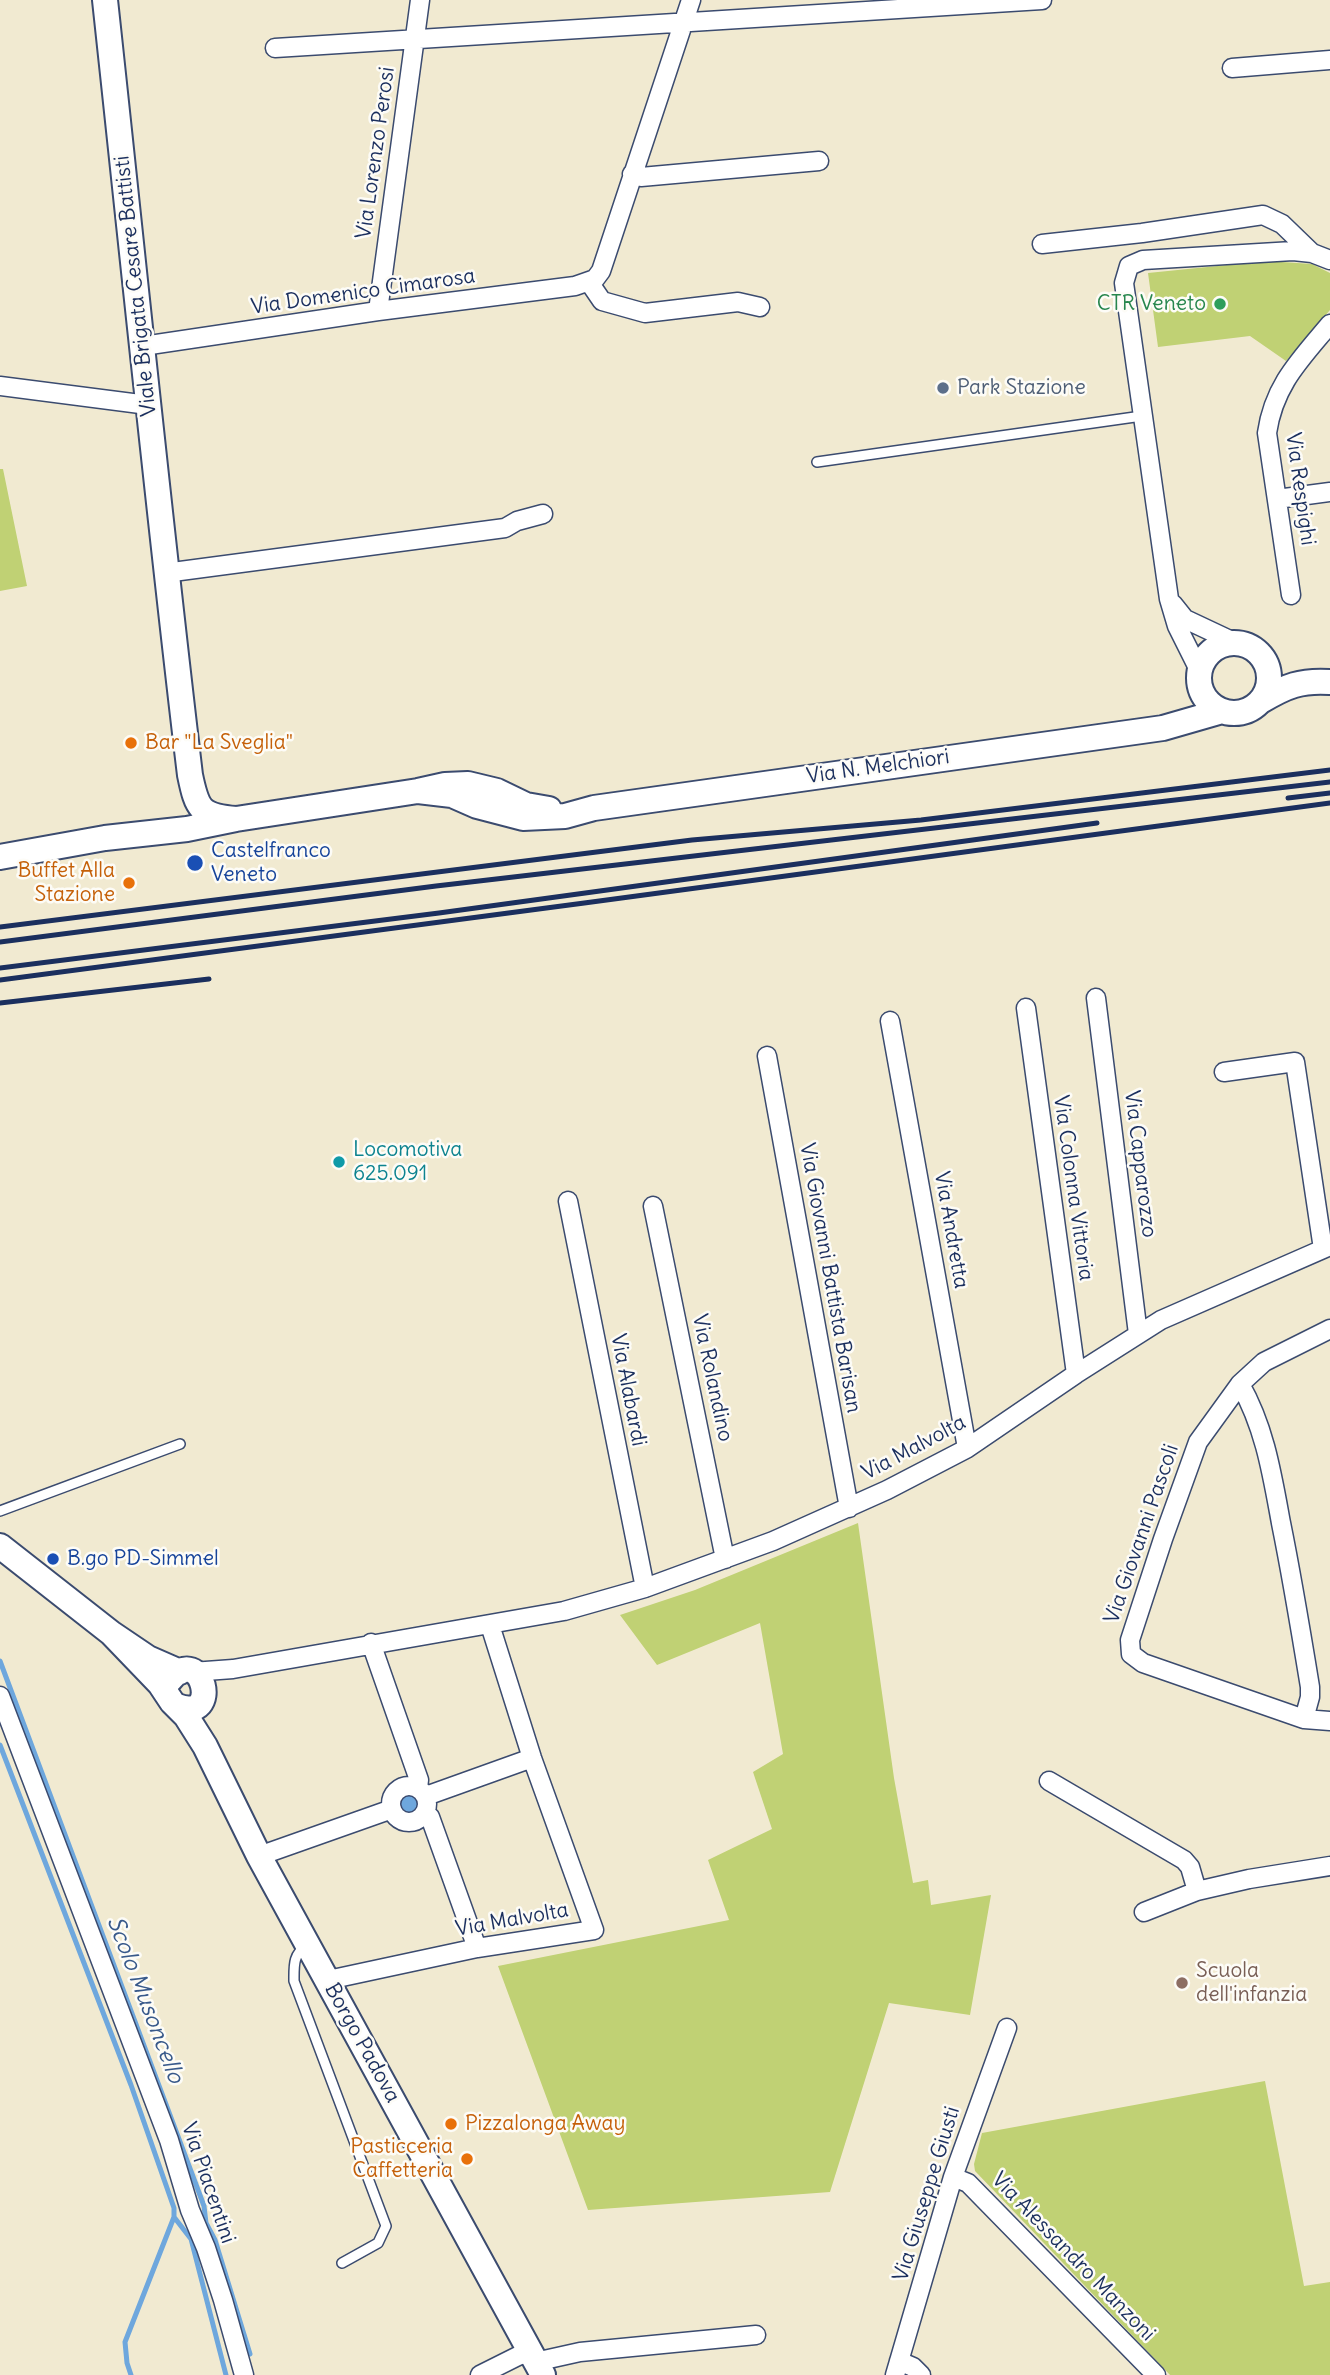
<!DOCTYPE html>
<style>
body{margin:0}
canvas{display:block;background:#f1ead1}
</style>
<canvas width="1330" height="2375"></canvas>
<script>
const g = document.querySelector('canvas').getContext('2d');
g.lineJoin = 'round';
function fillPath(path, color) {
  g.fillStyle = color;
  g.fill(path, 'evenodd');
}
function trace(path, color, width, dash) {
  g.strokeStyle = color;
  g.lineWidth = width;
  g.lineCap = dash ? 'butt' : 'round';
  g.setLineDash(dash || []);
  g.stroke(path);
}
function label(font, color, halo, rows, align = 'center') {
  g.font = font + ' Delius,sans-serif';
  g.lineWidth = 5;
  g.setLineDash([]);
  g.textBaseline = 'middle';
  g.strokeStyle = halo;
  g.fillStyle = color;
  for (const [text, x, y, turn = 0] of rows) {
    g.save();
    g.translate(x, y);
    g.rotate((+turn || 0) * Math.PI / 180);
    g.textAlign = isNaN(turn) ? turn : align;
    if (halo) g.strokeText(text, 0, 0);
    g.fillText(text, 0, 0);
    g.restore();
  }
}
const green = new Path2D(`
 M1267,261l45,3 18,9v37l-44,51 -36,-25 -92,11 -10,-74z
 M0,469h3l24,117 -27,5z
 M858,1523l36,255 19,105 15,-3 3,25 60,-10 -21,120 -81,-12 -59,189 -242,18 -90,-244 231,-46 -21,-60 64,-31 -19,-57 30,-18 -23,-131 -103,42 -37,-50 75,-25z
 M1265,2081l39,205 26,-4v93h-160l-195,-204 -1,-7 8,-31z`);
const water = new Path2D(`
 M398 1803a11 11 0 1 1 22 0a11 11 0 1 1-22 0Z`);
const stream = new Path2D(`
 M0,1661l204,545 2,17 9,17 35,114
 M0,1745l131,340 43,123v9l17,22 35,136
 M131,2375l-4,-12 -2,-21 49,-125`);
const lane = new Path2D(`
 M817,462l325,-46
 M0,1511l180,-67
 M307,1945c-14,10 -13,19 -13,36l92,245 -8,17 -36,20`);
const street = new Path2D(`
 M275,48l767,-48
 M1232,68l98,-8
 M632,174l9,3 178,-16
 M1042,244l100,-11 121,-18 19,9 30,29
 M589,282l13,19 43,12 93,-11 22,5
 M378,311l42,-311
 M143,346l235,-35 197,-25 20,-7 6,-8 90,-271
 M0,386l148,19
 M1277,499l53,-7
 M165,573l340,-45 12,-7 26,-7
 M1291,595l-24,-162c7,-48 33,-73 63,-109
 M1173,604l12,15 51,24
 M1199,670l-22,-44 -8,-27 -45,-316 5,-17 14,-6 150,-9 19,2 18,7
 M1096,998l42,336
 M1026,1008l50,366
 M890,1021l77,427
 M767,1056l82,452
 M1224,1072l71,-10 28,187
 M568,1201l77,387
 M653,1206l72,353
 M1330,1329l-66,33 -24,22 -42,58 -35,97 -33,101 1,14 12,9 161,56 26,2
 M1240,1384c25,44 32,90 41,139 11,54 20,109 29,164v10l-6,22
 M371,1643l48,137 -1,8
 M192,1672l41,-3 331,-58 81,-23 128,-47 114,-51 79,-41 110,-75 85,-54 169,-74
 M0,1696l169,444 21,70 16,38 17,52 21,75
 M1049,1781l135,79 6,7 7,24
 M391 1804a18 18 0 1 1 36 0a18 18 0 1 1-36 0Z
 M426,1796l106,-38
 M425,1813l5,4 47,131
 M259,1856l133,-47
 M1144,1912l53,-21 52,-12 81,-13
 M328,1980l149,-32 117,-18 -62,-172 -42,-133
 M953,2177l15,6 188,192
 M899,2361l14,6 8,8
 M535,2362l45,-10 176,-17
 M480,2375l38,-19 12,-4
 M895,2375l58,-198 54,-149`);
const secondary = new Path2D(`
 M105,0c28,258 54,517 85,775 7,34 10,41 46,44
 M1199 678a35 35 0 1 1 70 0a35 35 0 1 1-70 0Z
 M1261,701c25,-15 40,-21 69,-19
 M418,791l34,4 25,11 46,12 42,-2 29,-8 569,-80 59,-17
 M0,857l105,-19 82,-9 49,-10 182,-28 27,-6 23,-1 29,7 29,14 23,4
 M0,1546l111,87 37,25 32,14
 M111,1633l49,51 12,18 14,14 19,30 54,110 284,519
 M170,1680c32,-39 53,44 7,26`);
const rail = new Path2D(`
 M1288,798l42,-5
 M0,927l692,-87 229,-20 409,-50
 M0,942l436,-56 894,-104
 M0,968l439,-55 658,-90
 M0,980c444,-55 886,-121 1330,-177
 M0,1003l209,-24`);
const markers = [
 [1220,304,7,"#2e9e5b"],
 [943,388,7,"#5c6f8a"],
 [131,743,7,"#e8710a"],
 [195,863,9,"#1a4fb4"],
 [129,883,7,"#e8710a"],
 [339,1162,7,"#0f9aa8"],
 [53,1559,7,"#1a4fb4"],
 [1182,1983,7,"#8d6e63"],
 [451,2124,7,"#e8710a"],
 [467,2159,7,"#e8710a"]
];
const streetNames = [
 ["Via Lorenzo Perosi",376,153,-82],
 ["Viale Brigata Cesare Battisti",136,286,-96],
 ["Via Domenico Cimarosa",363,292,-8],
 ["Via Respighi",1300,489,82],
 ["Via N. Melchiori",878,767,-8],
 ["Via Capparozzo",1140,1164,83],
 ["Via Colonna Vittoria",1073,1188,82],
 ["Via Andretta",951,1230,80],
 ["Via Giovanni Battista Barisan",830,1278,80],
 ["Via Rolandino",712,1378,78],
 ["Via Alabardi",628,1390,79],
 ["Via Malvolta",914,1448,-28],
 ["Via Giovanni Pascoli",1142,1534,-71],
 ["Via Malvolta",512,1920,-10],
 ["Borgo Padova",362,2043,61],
 ["Via Piacentini",208,2183,71],
 ["Via Giuseppe Giusti",927,2194,-73],
 ["Via Alessandro Manzoni",1073,2257,46]
];
const leisureNames = [
 ["CTR Veneto",1206,304]
];
const serviceNames = [
 ["Park Stazione",957,388]
];
const foodNames = [
 ["Bar \"La Sveglia\"",145,743],
 ["Buffet Alla",115,871,"right"],
 ["Stazione",115,895,"right"],
 ["Pizzalonga Away",465,2124],
 ["Pasticceria",453,2147,"right"],
 ["Caffetteria",453,2171,"right"]
];
const transitNames = [
 ["Castelfranco",211,851],
 ["Veneto",211,875],
 ["B.go PD-Simmel",67,1559]
];
const cultureNames = [
 ["Locomotiva",353,1150],
 ["625.091",353,1174]
];
const educationNames = [
 ["Scuola",1196,1971],
 ["dell'infanzia",1196,1995]
];
const waterNames = [
 ["Scolo Musoncello",145,2000,69]
];
fillPath(green, '#c0d174');
fillPath(water, '#6ea7dd');
trace(stream, '#6ea7dd', 5);
trace(lane, '#3b4b6f', 12);
trace(street, '#3b4b6f', 21);
trace(secondary, '#3b4b6f', 28);
trace(lane, '#fff', 9);
trace(street, '#fff', 18);
trace(secondary, '#fff', 24);
trace(rail, '#1b2f5e', 5);
for (const [x, y, r, color] of markers) {
  const dot = new Path2D();
  dot.arc(x, y, r, 0, 2 * Math.PI);
  g.fillStyle = color;
  g.fill(dot);
  trace(dot, '#fdfcf7', 2.5);
}
label('21px', '#1b2f5e', '#fdfcf7', streetNames);
label('21px', '#27864d', '#fdfcf7', leisureNames, 'right');
label('21px', '#4e5e75', '#fdfcf7', serviceNames, 'left');
label('21px', '#c56008', '#fdfcf7', foodNames, 'left');
label('21px', '#164399', '#fdfcf7', transitNames, 'left');
label('21px', '#0d838f', '#fdfcf7', cultureNames, 'left');
label('21px', '#785e54', '#fdfcf7', educationNames, 'left');
label('italic 23px', '#38598a', '#fdfcf7', waterNames);
</script>
